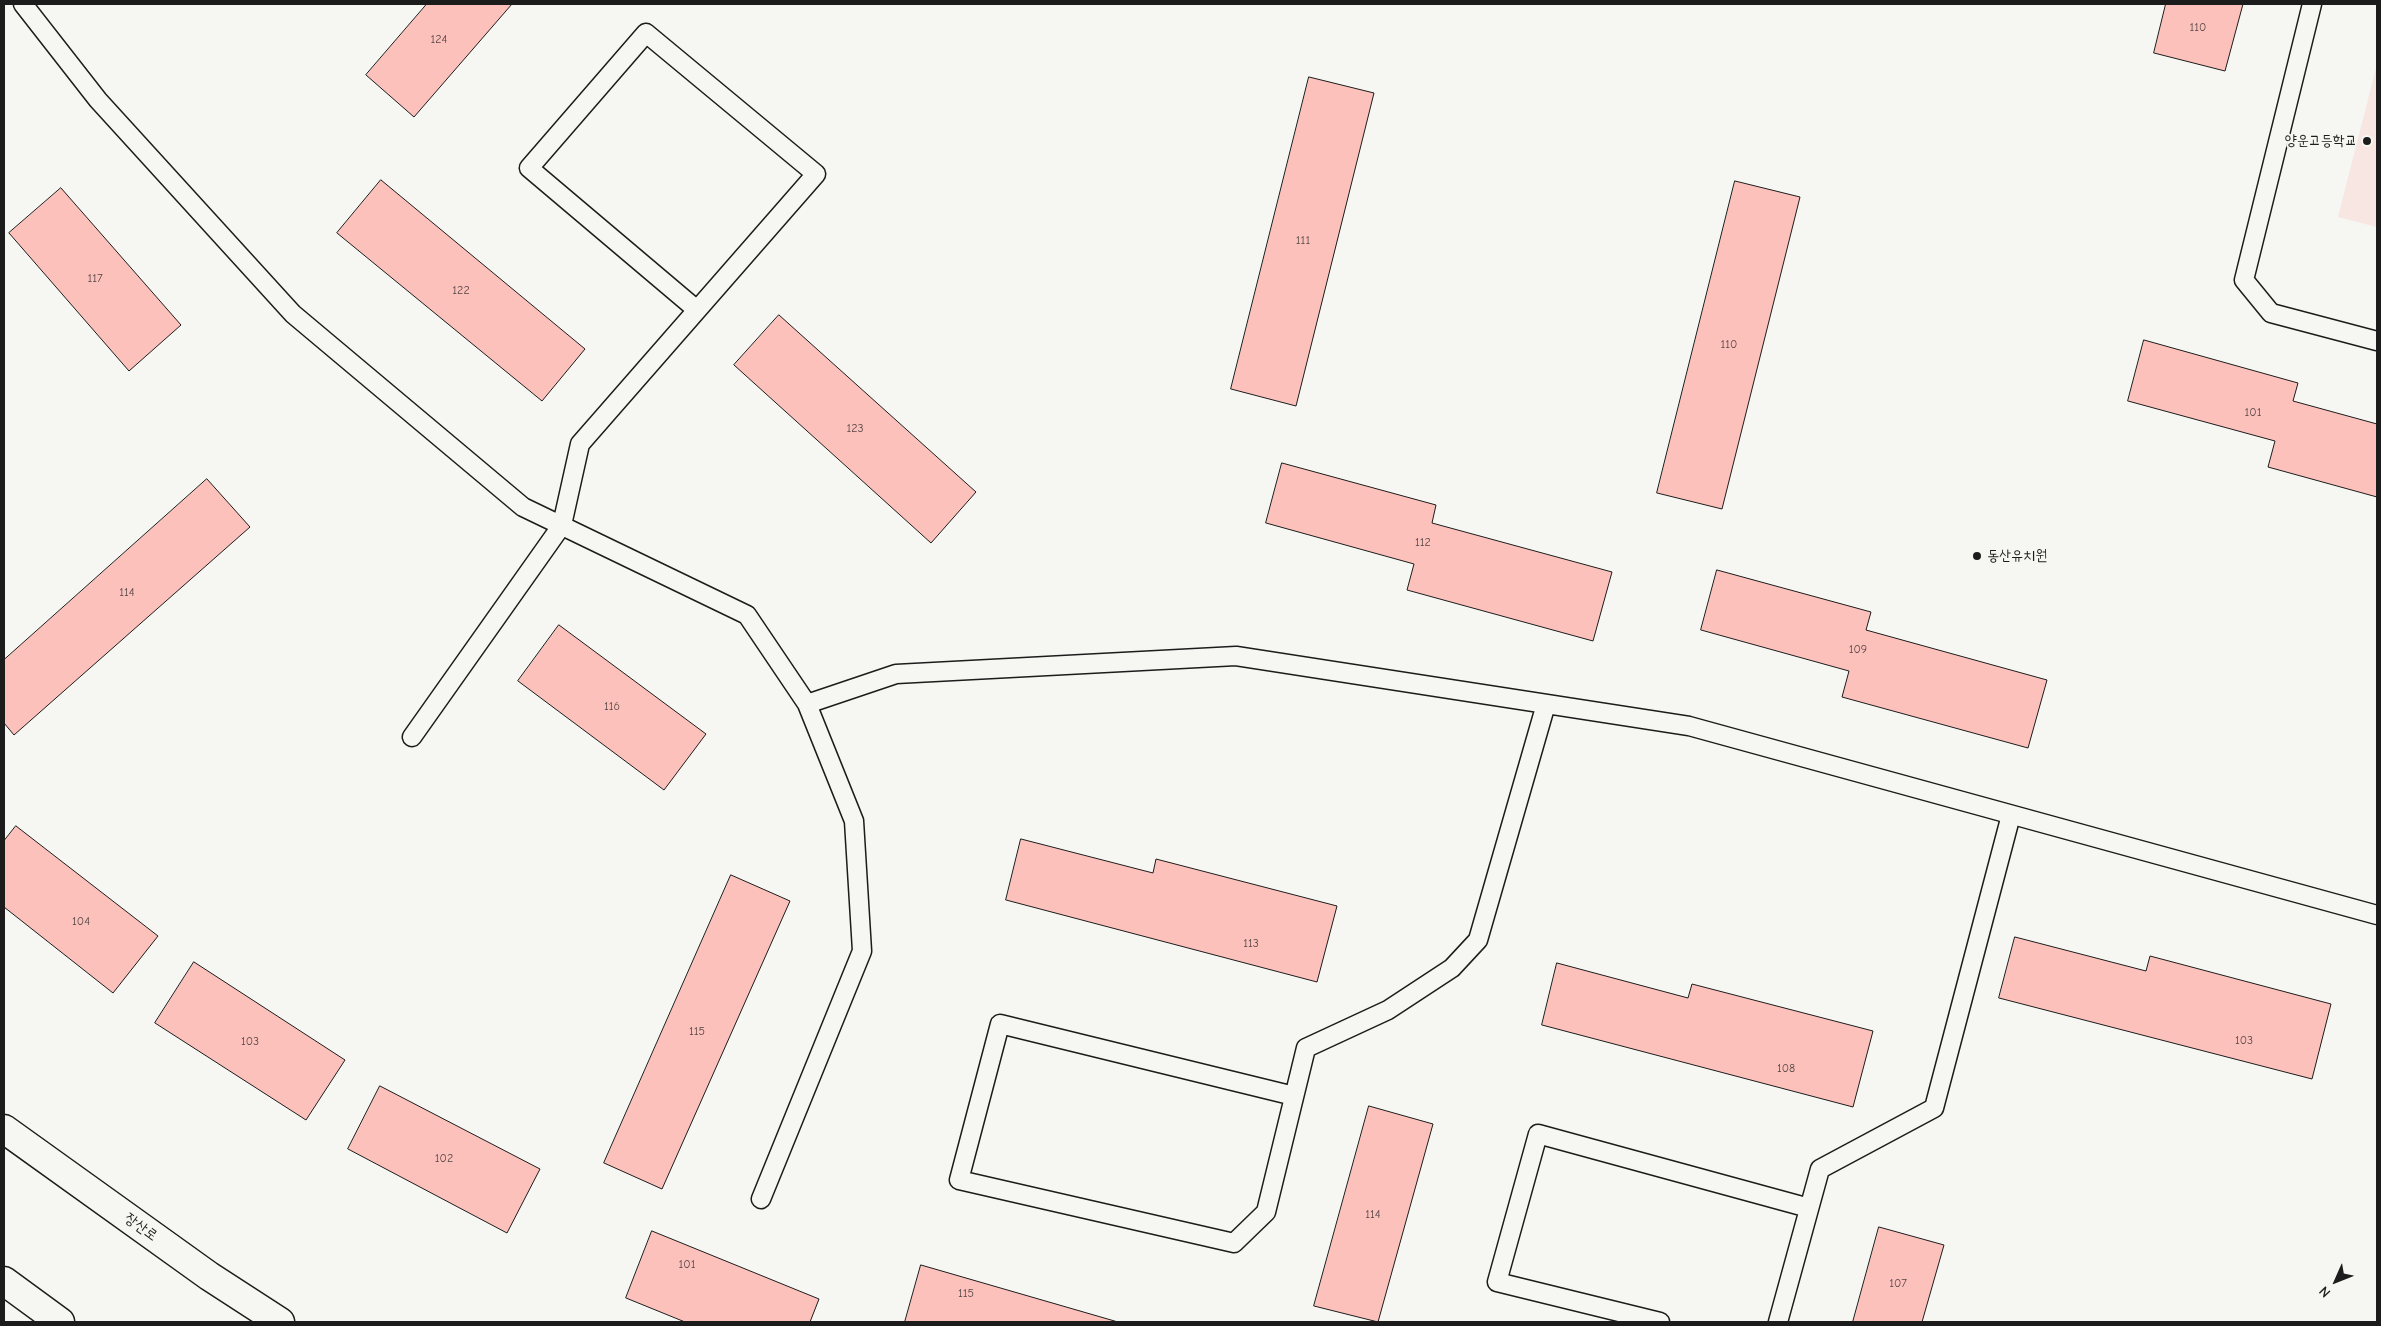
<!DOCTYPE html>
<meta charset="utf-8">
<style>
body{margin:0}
#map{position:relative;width:2381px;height:1326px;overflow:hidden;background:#f6f6f2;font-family:"Comic Neue",sans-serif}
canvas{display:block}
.frame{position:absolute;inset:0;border:5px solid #1c1c1c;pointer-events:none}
.north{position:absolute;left:2311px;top:1256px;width:50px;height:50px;-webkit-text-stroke:4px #f6f6f2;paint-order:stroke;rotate:226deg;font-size:14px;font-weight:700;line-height:20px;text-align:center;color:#1c1c1c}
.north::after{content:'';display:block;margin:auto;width:18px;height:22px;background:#1c1c1c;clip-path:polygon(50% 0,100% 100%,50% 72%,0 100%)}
</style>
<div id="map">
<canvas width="2381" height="1326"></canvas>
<div class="frame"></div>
<div class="north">N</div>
</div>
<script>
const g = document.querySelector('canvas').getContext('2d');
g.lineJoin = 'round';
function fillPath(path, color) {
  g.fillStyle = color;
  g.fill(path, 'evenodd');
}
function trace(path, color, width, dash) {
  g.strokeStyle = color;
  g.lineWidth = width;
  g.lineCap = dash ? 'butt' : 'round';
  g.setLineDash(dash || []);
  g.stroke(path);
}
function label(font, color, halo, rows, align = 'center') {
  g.font = font + ' "Comic Neue","Poor Story",sans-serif';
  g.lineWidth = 4;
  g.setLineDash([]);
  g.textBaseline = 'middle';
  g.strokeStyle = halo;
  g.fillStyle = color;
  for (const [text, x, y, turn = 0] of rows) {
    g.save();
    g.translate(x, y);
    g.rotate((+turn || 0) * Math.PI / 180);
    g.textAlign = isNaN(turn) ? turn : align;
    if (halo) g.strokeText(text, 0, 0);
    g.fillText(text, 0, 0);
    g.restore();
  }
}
const built = new Path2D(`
 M2377,64v163l-39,-10z`);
const building = new Path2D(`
 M427,4h85l-98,113 -48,-42z
 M2166,4h77l-18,67 -71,-18z
 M1309,77l65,16 -78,313 -65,-17z
 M381,180l204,169 -43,52 -205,-168z
 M1735,181l65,16 -78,312 -65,-16z
 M61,188l120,137 -52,46 -120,-138z
 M779,315l197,177 -45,51 -197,-178z
 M2144,340l154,43 -5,18 84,23v73l-109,-30 7,-26 -147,-40z
 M1282,463l154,42 -4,18 180,49 -19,69 -186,-51 7,-26 -148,-41z
 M207,479l43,48 -236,208 -10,-12v-63z
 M1717,570l154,42 -5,18 181,50 -19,68 -186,-51 7,-26 -148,-41z
 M559,625l147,109 -42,56 -146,-109z
 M16,826l142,110 -45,57 -109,-86v-66z
 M1021,839l132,34 3,-14 181,47 -20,76 -311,-82z
 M731,875l59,26 -128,288 -58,-26z
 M2015,937l131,34 4,-15 181,48 -19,75 -313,-81z
 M194,962l151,98 -39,60 -151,-97z
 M1557,963l131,35 4,-14 181,47 -20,76 -311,-82z
 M380,1086l160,83 -33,64 -159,-84z
 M1369,1106l64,18 -55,198 -64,-16z
 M1879,1227l65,18 -22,77h-69z
 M652,1231l167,68 -9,23h-125l-59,-24z
 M921,1265l197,57h-213z`);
const service = new Path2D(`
 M23,4l75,96 195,214 230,193 224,108 60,89 47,117 8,130 -101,248
 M2312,4l-68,276 27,33 106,28
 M807,704l89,-30 340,-18 453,70 688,189
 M412,737l150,-212 18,-81 236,-270 -170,-141 -117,135 168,142
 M1294,1096l-294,-72 -41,156 275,63 32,-31 40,-164 82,-38 64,-42 26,-28 68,-236
 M1660,1322l-163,-40 41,-148 271,74
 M1778,1322l42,-153 114,-61 77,-293`);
const trunk = new Path2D(`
 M4,1129l205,147 71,46
 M4,1281l56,41`);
const markers = [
 [2367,141,5,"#1c1c1c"],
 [1977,556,5,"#1c1c1c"]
];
const numberNames = [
 ["110",2198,28],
 ["124",439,40],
 ["111",1303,241],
 ["117",95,279],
 ["122",461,291],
 ["110",1729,345],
 ["101",2253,413],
 ["123",855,429],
 ["112",1423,543],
 ["114",127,593],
 ["109",1858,650],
 ["116",612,707],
 ["104",81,922],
 ["113",1251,944],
 ["115",697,1032],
 ["103",2244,1041],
 ["103",250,1042],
 ["108",1786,1069],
 ["102",444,1159],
 ["114",1373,1215],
 ["101",687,1265],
 ["107",1898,1284],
 ["115",966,1294]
];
const poiNames = [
 ["양운고등학교",2357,141],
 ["동산유치원",1987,556,"left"]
];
const streetNames = [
 ["장산로",141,1227,36]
];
fillPath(built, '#f8e6e2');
fillPath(building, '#fdc1bc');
trace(building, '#1c1c1c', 1);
trace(service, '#1c1c1c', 21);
trace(trunk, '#1c1c1c', 31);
trace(service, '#f6f6f2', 18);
trace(trunk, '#f6f6f2', 28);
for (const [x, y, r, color] of markers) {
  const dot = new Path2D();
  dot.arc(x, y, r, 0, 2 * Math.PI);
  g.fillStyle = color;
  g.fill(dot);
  trace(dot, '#f6f6f2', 2);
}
label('12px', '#544544', null, numberNames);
label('15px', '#1c1c1c', '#f6f6f2', poiNames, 'right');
label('15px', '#1c1c1c', '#f6f6f2', streetNames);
</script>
